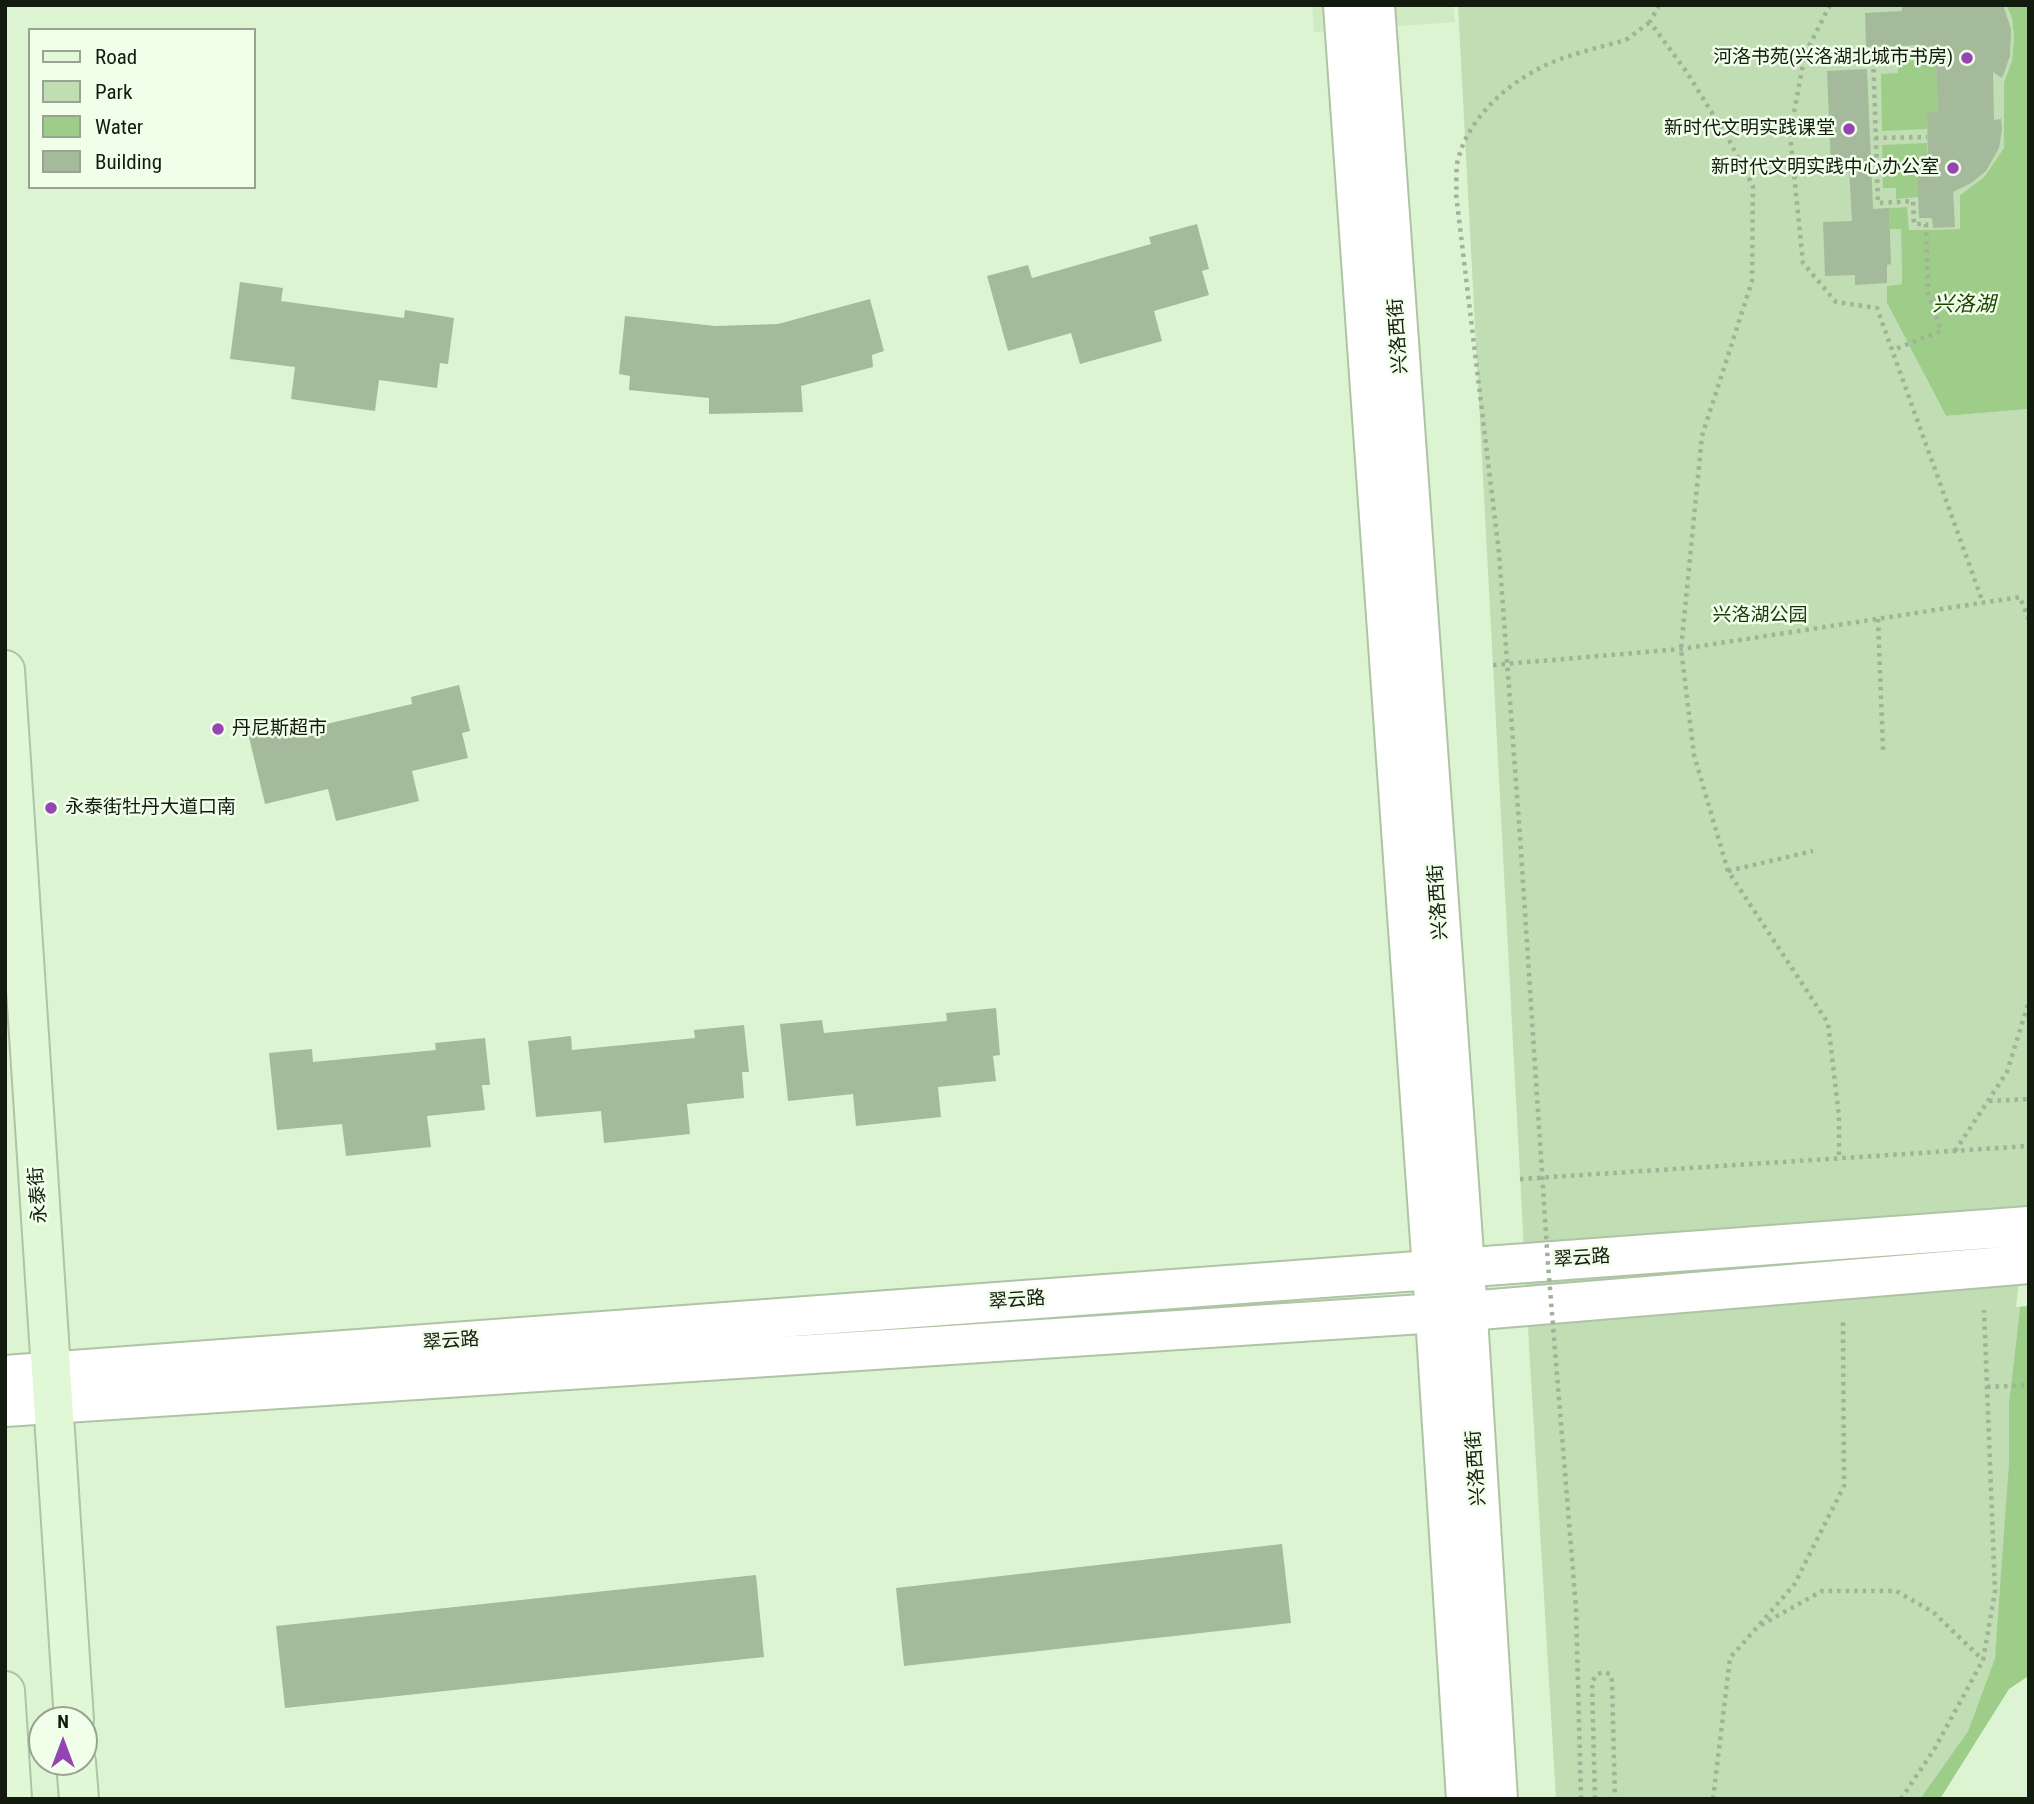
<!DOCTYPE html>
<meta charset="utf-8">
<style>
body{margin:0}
#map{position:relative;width:2034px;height:1804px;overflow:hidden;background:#ddf4d3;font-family:"Roboto Condensed",sans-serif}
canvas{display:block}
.frame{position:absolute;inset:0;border:7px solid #131b0f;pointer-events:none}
.legend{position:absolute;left:28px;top:28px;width:228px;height:161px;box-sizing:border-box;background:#f0feea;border:2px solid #98a392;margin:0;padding:9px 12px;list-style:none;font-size:21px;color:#131b0f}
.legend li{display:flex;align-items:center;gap:14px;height:35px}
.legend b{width:35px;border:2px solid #98a392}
.north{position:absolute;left:28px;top:1706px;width:70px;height:70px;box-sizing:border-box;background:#f0feea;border:2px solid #98a392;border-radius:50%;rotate:0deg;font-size:19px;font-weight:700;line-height:28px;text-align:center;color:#131b0f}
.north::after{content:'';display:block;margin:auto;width:24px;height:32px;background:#9644b2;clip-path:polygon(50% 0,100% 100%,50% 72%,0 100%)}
</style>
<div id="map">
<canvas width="2034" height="1804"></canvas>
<div class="frame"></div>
<ul class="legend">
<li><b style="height:9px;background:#e1f8d7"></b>Road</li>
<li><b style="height:19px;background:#c0ddb4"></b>Park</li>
<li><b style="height:19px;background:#9ecd89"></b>Water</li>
<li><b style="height:19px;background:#a4ba9b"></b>Building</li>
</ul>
<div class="north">N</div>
</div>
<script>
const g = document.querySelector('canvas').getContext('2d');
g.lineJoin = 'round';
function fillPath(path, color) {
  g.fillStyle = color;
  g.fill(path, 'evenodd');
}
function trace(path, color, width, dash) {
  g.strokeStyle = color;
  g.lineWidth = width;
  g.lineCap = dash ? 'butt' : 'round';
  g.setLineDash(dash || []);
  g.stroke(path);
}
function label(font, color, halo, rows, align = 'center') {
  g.font = font + ' "Roboto Condensed","Noto Sans SC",sans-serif';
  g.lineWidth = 5;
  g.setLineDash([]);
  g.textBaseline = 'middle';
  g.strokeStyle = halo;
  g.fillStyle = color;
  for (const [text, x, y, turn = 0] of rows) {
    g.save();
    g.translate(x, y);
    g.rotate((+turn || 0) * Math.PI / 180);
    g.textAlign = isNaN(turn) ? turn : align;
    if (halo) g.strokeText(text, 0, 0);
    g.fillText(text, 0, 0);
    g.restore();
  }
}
const built = new Path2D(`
 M1312,5h141l2,17 -141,10z`);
const green = new Path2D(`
 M1458,5h548l6,13 2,19 -2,23 -8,22v66l-20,29 -24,18v34l-52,1 -1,-23 -18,1 12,21 1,55 -15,2v17l59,113 83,-7v822l-20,171v60l-8,133 -6,63 -27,73 -48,68h-364l-27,-454z`);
const water = new Path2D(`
 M2006,5h23v404l-83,7 -59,-113v-17l15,-2 -1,-55h-11l-1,-21 18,-1 2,23 51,-1v-34l24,-18 20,-29v-66l8,-22 2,-23 -2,-19z
 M1924,60l1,6 11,-1 2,46 -11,1v17l-45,2 -1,-57 17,-1v-12z
 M1927,143l1,22 -9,32 -23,2v-11h-13l-1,-43z
 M2029,1231v446h-2l-18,12 -69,110h-20l48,-68 27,-73 14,-196v-60z`);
const pier = new Path2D(`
 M2029,1227v79l-13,1 9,-77z`);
const building = new Path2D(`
 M1902,5h101l8,24 -1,27 -6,17 -2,5 -9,-6 1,48 7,-1 1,10 -3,19 -13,23 -15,12 -18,9 2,35 -22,1 -1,-10h-13l-2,-53h11l-1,-53 11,-1 -2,-46 -11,1 -2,-21 -57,2 -1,-34 37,-2z
 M1867,69l6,140 16,-1 2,56 -4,1v18l-32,2v-10l-30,1 -2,-54 29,-1 -3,-55 -18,1 -4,-96z
 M1197,224l12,45 -7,2 7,24 -55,16 8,30 -82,23 -9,-31 -63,18 -21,-75 41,-11 4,13 119,-34 -2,-7z
 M240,282l43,6 -2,13 123,17 1,-8 49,8 -6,46 -8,-1 -3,25 -58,-8 -4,31 -84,-12 4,-32 -65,-8z
 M870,299l14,52 -12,4 1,12 -72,19 2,26 -94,2v-16l-80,-8 1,-14 -11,-2 6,-58 90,10 63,-2z
 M459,685l11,46 -8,2 6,25 -56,13 7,30 -83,20 -8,-32 -63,15 -18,-75 41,-10 4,13 120,-28 -1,-7z
 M996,1008l4,47 -7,1 3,25 -58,6 3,30 -85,9 -3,-32 -65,7 -8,-77 42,-4 2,13 123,-12 -1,-8z
 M744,1025l5,47h-7l2,26 -57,6 3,30 -86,9 -3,-32 -65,6 -8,-76 43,-5 1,14 123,-12 -1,-8z
 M485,1038l5,47h-8l3,25 -58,6 4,31 -85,9 -4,-32 -65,6 -8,-77 43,-4 1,13 123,-12 -1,-7z
 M1282,1544l9,79 -387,43 -8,-78z
 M756,1575l8,82 -479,51 -9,-82z`);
const path = new Path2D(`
 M1659,5l-9,17 36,49 43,69 24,46 -1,95 -50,155 -21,213 13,106 34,116 100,152 11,93v42
 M1830,5l-25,49 -15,80 13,129 33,39 41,6 106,295
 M1626,40l24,-18
 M1873,52l5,151 35,-2 1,23h12l2,69 13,38 -48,19
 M1805,54l118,-4
 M1875,138l52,-1
 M1878,619l5,131
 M1493,665l188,-16 339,-52 9,23
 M1728,871l85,-20
 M1989,1101l40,-2
 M1955,1151l52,-79 22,-71
 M1520,1179l509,-33
 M1987,1387l42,-2
 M1761,1625l61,-34h74l37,21 50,48
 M1595,1799l-3,-117 4,-7 7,-3 7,2 2,7 3,118
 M1713,1799l17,-141 64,-73 50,-99 -1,-164
 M1901,1799l34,-51 48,-88 12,-69 -11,-281`);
const tertiary = new Path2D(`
 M1343,5l89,1265 34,529
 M1375,5l90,1263 33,531
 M5,1375l2024,-149
 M5,1407l1463,-96 561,-47`);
const secondary = new Path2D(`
 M5,670l69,1050
 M5,1691l7,108
 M76,1762l3,37`);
const pathBridge = new Path2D(`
 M1581,1799l-5,-191 -28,-344 -28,-428 -21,-283 -43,-359c1,-12 -1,-27 3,-38 11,-38 45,-69 79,-87 26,-14 60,-21 88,-29`);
const markers = [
 [1967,58,7,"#9644b2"],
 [1849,129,7,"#9644b2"],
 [1953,168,7,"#9644b2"],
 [218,729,7,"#9644b2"],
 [51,808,7,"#9644b2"]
];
const poiNames = [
 ["河洛书苑(兴洛湖北城市书房)",1953,58],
 ["新时代文明实践课堂",1835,129],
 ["新时代文明实践中心办公室",1939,168],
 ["丹尼斯超市",232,729,"left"],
 ["永泰街牡丹大道口南",65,808,"left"]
];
const streetNames = [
 ["兴洛西街",1399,336,-94],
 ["兴洛西街",1439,902,-94],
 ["永泰街",39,1195,-94],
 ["翠云路",1582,1259,-4],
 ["翠云路",1017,1301,-4],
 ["翠云路",451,1342,-4],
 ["兴洛西街",1477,1468,-94]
];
const parkNames = [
 ["兴洛湖公园",1760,616]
];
const waterNames = [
 ["兴洛湖",1964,306]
];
fillPath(built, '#d0ebc4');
fillPath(green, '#c0ddb4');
fillPath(water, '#9ecd89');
fillPath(pier, '#ddf4d3');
fillPath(building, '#a4ba9b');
trace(tertiary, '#aec4a4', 42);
trace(secondary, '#aec4a4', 42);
trace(path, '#a0b297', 4.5, [3.5, 5]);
trace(tertiary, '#fff', 38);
trace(secondary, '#e1f8d7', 38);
trace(pathBridge, '#a0b297', 4.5, [3.5, 5]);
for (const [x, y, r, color] of markers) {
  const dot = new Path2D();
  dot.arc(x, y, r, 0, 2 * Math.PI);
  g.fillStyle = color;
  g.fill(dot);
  trace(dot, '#f0feea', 2.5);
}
label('19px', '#131b0f', '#f0feea', poiNames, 'right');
label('19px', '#131b0f', '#f0feea', streetNames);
label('19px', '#1a3809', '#f0feea', parkNames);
label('italic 21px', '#1b4600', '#f0feea', waterNames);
</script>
